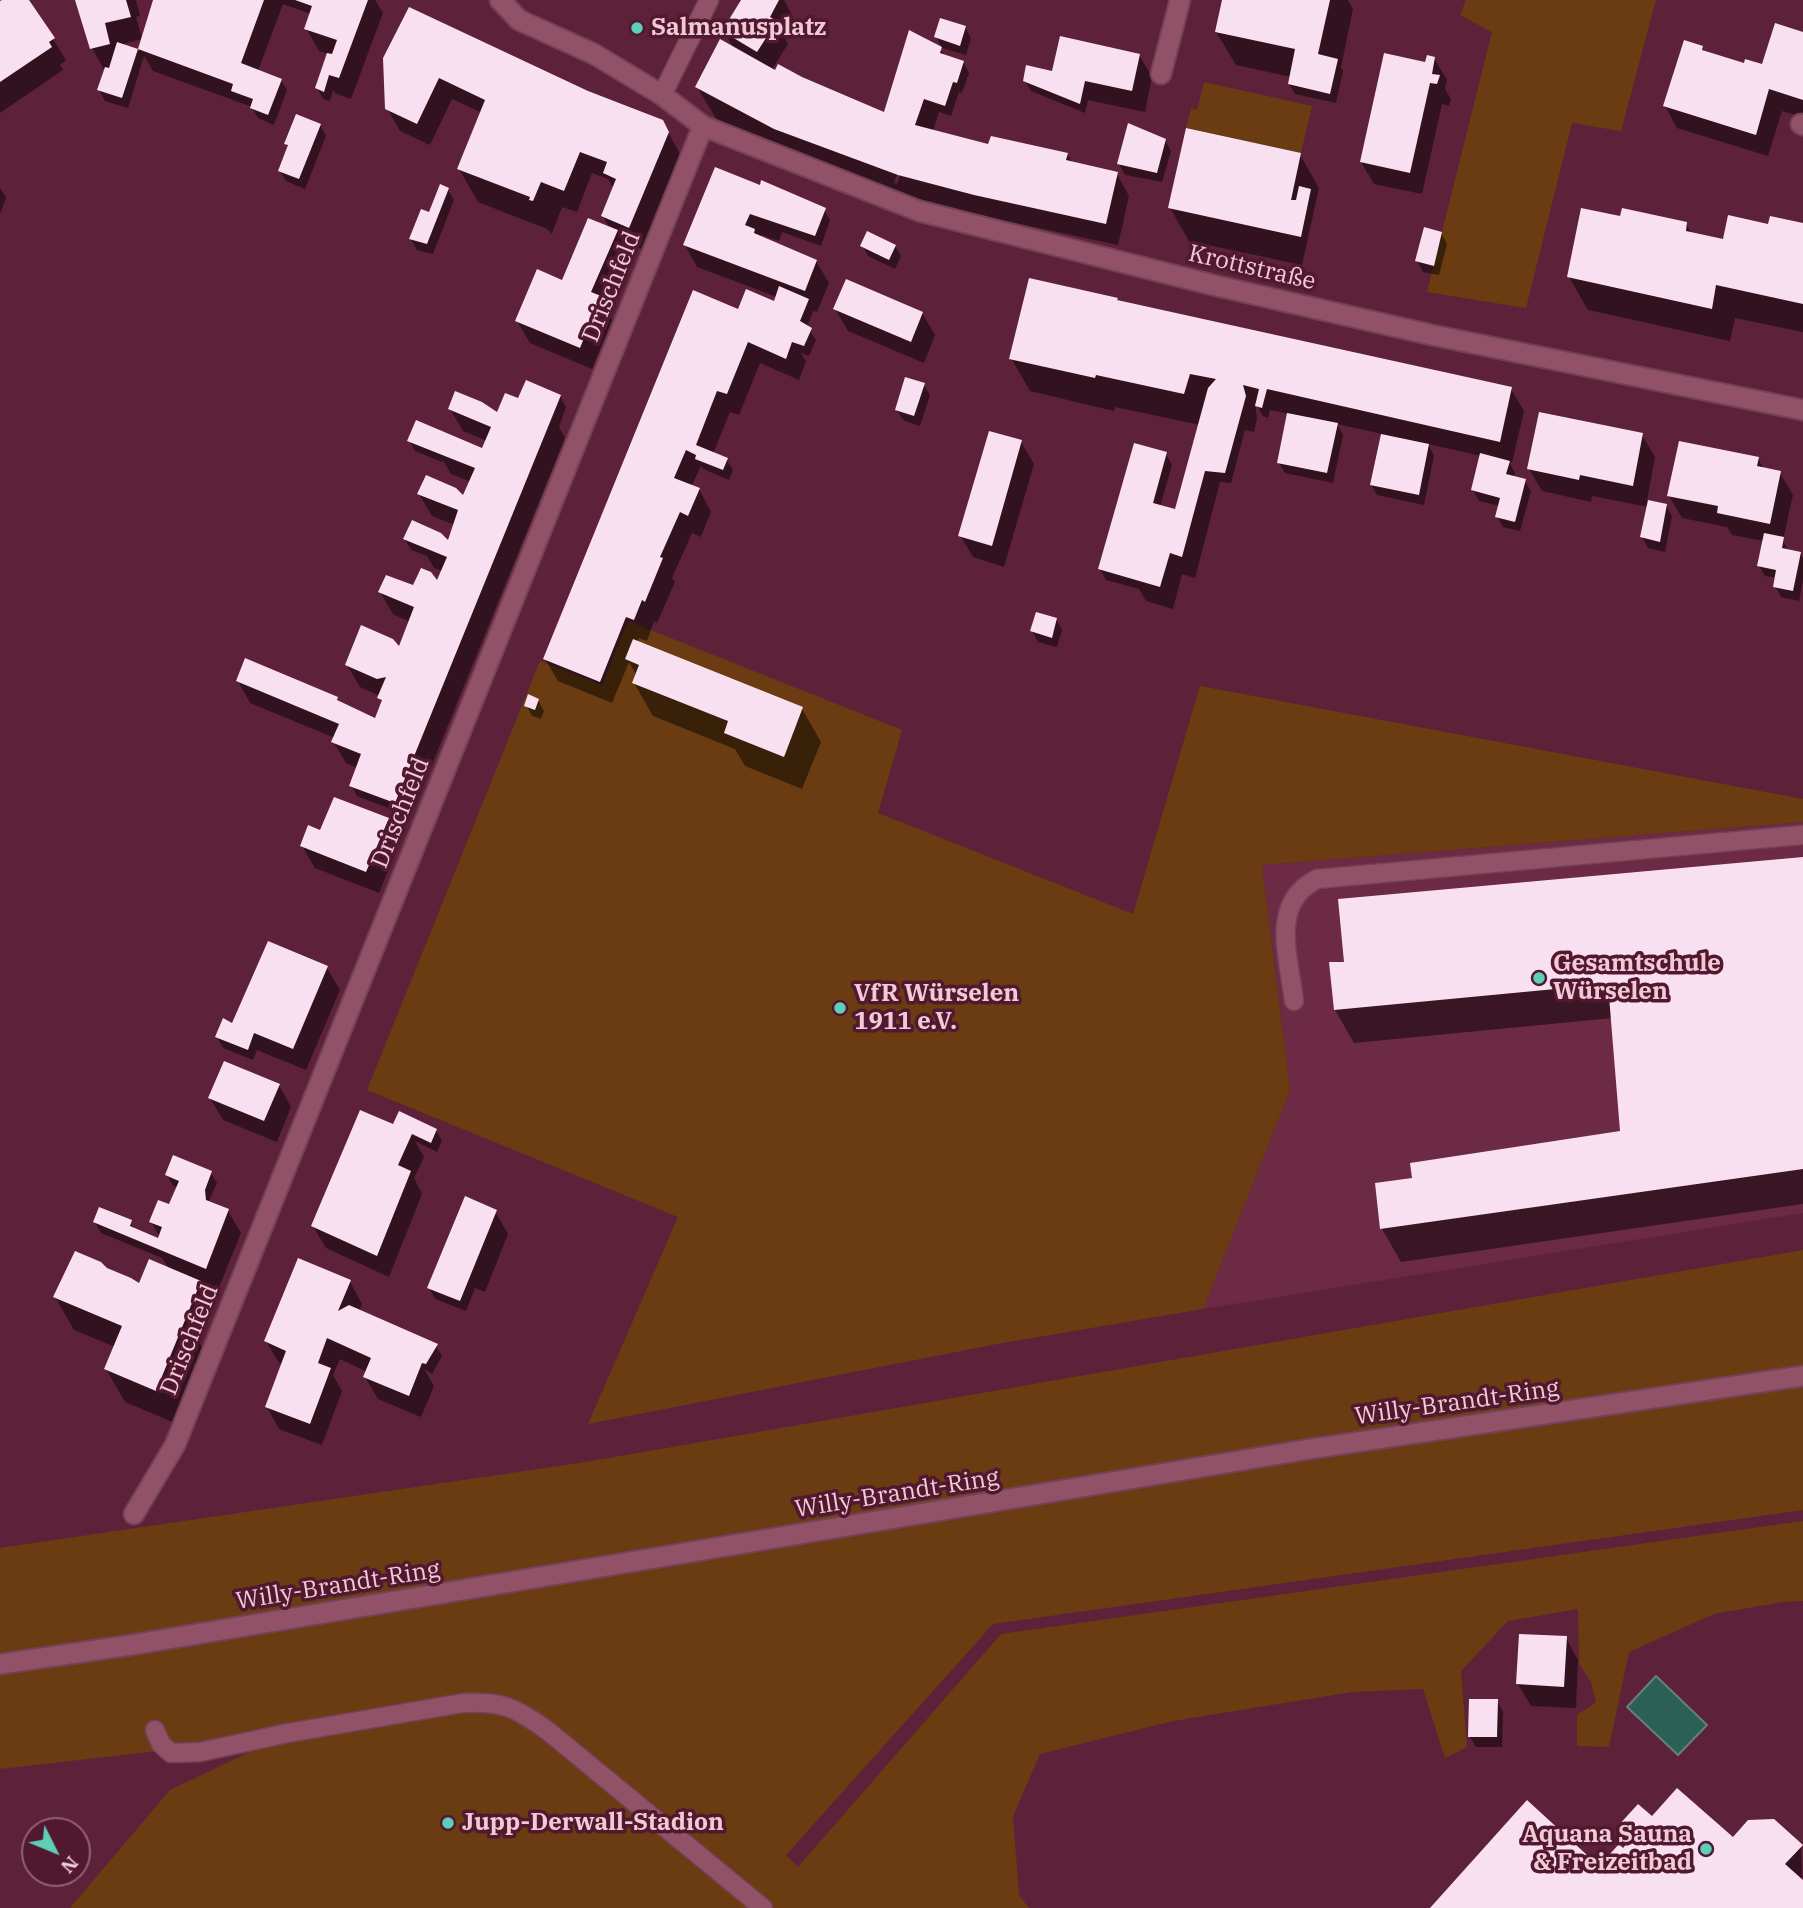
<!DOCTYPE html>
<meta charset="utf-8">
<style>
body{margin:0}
#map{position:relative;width:1803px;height:1908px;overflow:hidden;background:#5d2239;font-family:"IBM Plex Serif",serif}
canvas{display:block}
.north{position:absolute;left:21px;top:1817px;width:70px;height:70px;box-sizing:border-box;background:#51182f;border:2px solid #916072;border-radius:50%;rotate:133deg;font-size:19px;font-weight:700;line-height:28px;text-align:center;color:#f0cbd6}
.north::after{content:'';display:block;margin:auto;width:24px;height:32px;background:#5eceb8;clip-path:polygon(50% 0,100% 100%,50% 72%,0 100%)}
</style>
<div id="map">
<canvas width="1803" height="1908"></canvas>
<div class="north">N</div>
</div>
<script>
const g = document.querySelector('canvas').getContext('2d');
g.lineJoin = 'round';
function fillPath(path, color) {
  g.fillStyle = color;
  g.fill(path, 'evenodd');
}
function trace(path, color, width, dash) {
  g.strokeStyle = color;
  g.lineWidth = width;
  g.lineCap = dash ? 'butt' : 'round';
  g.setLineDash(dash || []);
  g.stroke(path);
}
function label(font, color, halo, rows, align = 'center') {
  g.font = font + ' "IBM Plex Serif",serif';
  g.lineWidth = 7;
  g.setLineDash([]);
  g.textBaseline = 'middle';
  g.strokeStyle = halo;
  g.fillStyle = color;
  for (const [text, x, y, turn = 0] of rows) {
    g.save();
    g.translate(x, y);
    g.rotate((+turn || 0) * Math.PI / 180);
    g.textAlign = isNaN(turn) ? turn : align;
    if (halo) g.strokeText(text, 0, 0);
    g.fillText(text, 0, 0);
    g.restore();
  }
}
const built = new Path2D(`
 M1803,822v391l-600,96 87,-219 -28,-225z`);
const green = new Path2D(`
 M1466,0h190l-35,131 -49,-8 -46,185 -99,-16 65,-260 -32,-17z
 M1204,82l108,24 -11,47 -115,-25 5,-20 6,2z
 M628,621l274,109 -24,83 255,101 67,-228 603,113v23l-541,43 28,225 -87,219 -206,35 -409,80 90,-207 -311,-127 173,-429 62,24z
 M1803,1250v260l-810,114 -207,231 12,12 203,-233 802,-113v80l-21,1 -68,12 -85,38 -20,95 -32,-1v-31l19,-13 -5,-20 -12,-19 -1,-54 -70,12 -47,50 6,76 -22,11 -22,-69 -71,3 -179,29 -133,33 -27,62 6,79 10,13h-959l100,-118 111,-53 -281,32v-221l586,-86z`);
const water = new Path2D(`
 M1656,1676l51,49 -29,30 -51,-48z`);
const shadow = new Path2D(`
 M5,0h24l37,60 -6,5 3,5 -63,43v-110z
 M77,0h59l4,16 -4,1 6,22 -23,6 20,6 16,-51h220l8,13 -32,86 -16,-6 -2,-3 -3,11 -7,-2 -6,-11 12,-34 -10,-3 -13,-23 5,-14 -28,-10 -25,67 23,9 6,10 -13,35 -16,-7 -6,-11 -99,-36 -9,-15 -16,52 -23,-7 -6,-11 6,-19 -13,-23z
 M743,0h41l9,17 -9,19 4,8 -17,27 31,8 86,37 52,-67 5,7 18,6 6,11 -7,20 -3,-1 -8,24 -12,-4 -6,19 57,15 77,8 5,9 45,11 12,22 -11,49 -130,-28 -68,-18 -3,8 -123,-45 -77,-42 -20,-33 37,-38 -10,-18zM907,146h3l-13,38 -3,-1z
 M1223,0h125l5,9 -12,58 2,4 -7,32 -41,-9 -6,-10 2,-7 -55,-12 -20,-33z
 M965,27l6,11 -5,17 -24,-7 -6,-11z
 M1803,34v83l-21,-6 -14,45 -91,-28 -12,-22 37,-59 3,6 40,12 18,1z
 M1139,55l13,22 -7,35 -57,-12 -3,13 -54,-22 -6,-10z
 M385,58l193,30 84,33 18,33 -39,95 -19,-8 7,13 -23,54 6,12 -20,49 -62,-26 -13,-22 46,-39 47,-53 -7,-13 11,-27 -6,-10 -16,-6 -15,39 -15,-5 -10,27 -5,-5 -69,-27 -19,-33 23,-56 -30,-14 -22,46 -30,-14 -13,-23z
 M1434,58l13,22 -2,9 6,10 -2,7 -7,-2 -20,90 -48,-10 -13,-22 66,-98z
 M320,125l6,11 -21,53 -19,-8 -6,-10 9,-23 -3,-4z
 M1165,140l6,11 -9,31 -37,-7 -6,-11z
 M1300,155l19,33 -17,77 -113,-24 -19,-33z
 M716,169l108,41 6,10 -9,26 -39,-14 -3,9 -18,-6 -1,3 56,23 13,22 -12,29 -4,-1 -6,16 9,13 -7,16 -8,-3 5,8 -7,19 -39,-17 -21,52 -9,-3 -17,42 13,5 7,11 -4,10 -26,-11 -2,-3 -10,21 8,2 12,23 -10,25 -9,-4 -20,45 3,4 -18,41 -3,-2 -7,20 -8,-3 -2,4 165,67 19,33 -19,47 -57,-23 -10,-17 -82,-33 -19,-33 3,-7 -8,-14 -17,41 -54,-22 -13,-22 194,-348 36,-8 2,-6 -80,-30 -12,-22z
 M0,188l6,10 -6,16z
 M448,190l6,10 -21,54 -16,-4 -6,-11z
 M1621,218l65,6 6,10 32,7 45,-15 34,-1v107l-68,-14 -5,23 -142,-31 -19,-33z
 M1441,233l6,11 -8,31 -16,-3 -6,-11z
 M862,245l33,1 6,10 -6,13 -27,-13z
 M1118,302l393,87 13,22 -12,52 -3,-1 6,11 -2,5 12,3 6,10 -11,40 -17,-4 -6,-11 3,-10 -21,-5 -6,-11 8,-34 -53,-12 6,12 -10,49 -47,-10 -6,-10 11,-51 -45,-10 6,11 -10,48 -48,-10 -6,-10 10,-49 -19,-4 -2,8 -5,-2 -8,-14 2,17 -3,13 -9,-2 -14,53 -11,-1 -25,96 -13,-4 -9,35 -27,-8 -7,-12 -33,-9 -6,-11 66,-115 6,11 -12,42 16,4 24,-86 -85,-18 -1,4 -84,-20 -19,-33z
 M835,309l87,4 13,22 -11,28 -76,-32z
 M923,384l7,11 -10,31 -17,-6 -6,-10z
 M560,396l6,11 -7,20 6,11 -150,368 -10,-4 -4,11 -44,-17 -6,-11 6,-17 -11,-5 -13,-22 2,-3 -85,-35 -12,-22 99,17 3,6 36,17 7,-17 -3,-8 -20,-9 -13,-22 52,-15 11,-28 -17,-8 -13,-22 58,-9 5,-12 -9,-3 -7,-12 -16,-6 -6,-11 44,4 6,-18 -23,-9 -13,-22 45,4 7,-16 -20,-8 -8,-14 -1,2 -27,-11 -6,-11 74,11 4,-10 -24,-10 -13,-22 48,6 24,-13z
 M1642,435l13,22 -8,44 19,4 6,11 -7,36 -17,-4 -6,-11 6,-30 -56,-11 -1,6 -49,-11 -13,-22z
 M1021,442l13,22 -30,103 -31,-10 -13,-22z
 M1758,459l6,10 16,4 13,22 -10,45 5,11 12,2 3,5v22l-4,21 -18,-4 -6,-11 2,-8 -12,-2 -6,-10 5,-25 -32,-6 -5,-8 -45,-9 -13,-22z
 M1056,619l6,11 -5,17 -19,-5 -6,-11z
 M538,700l6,11 -3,8 -9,-3 -6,-11z
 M387,819l13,22 -21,52 -64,-25 -13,-22 19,-14z
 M1803,858v346l-402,58 -19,-33 -5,-45 37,-5 208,-47 -9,-114 -259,25 -19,-33 11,-47z
 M327,968l13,22 -34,80 -49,-20 -4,10 -30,-12 -6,-11z
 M279,1085l12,22 -14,35 -54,-22 -13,-22z
 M398,1129l38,1 6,11 -5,11 -22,-11 9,16 -10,21 8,16 -33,83 -63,-29 -13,-22z
 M211,1173l6,10 -9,20 20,8 13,22 -23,57 -18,-8 12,22 -14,36 6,11 -29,72 -50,-21 -19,-33 9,-22 -41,-17 -19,-33 51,-28 33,17 30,-17 -7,-11 -61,-25 -6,-11 35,-1 5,9 27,11 -11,-19 19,-15 8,-19 -5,-2 -6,-11z
 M495,1211l13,23 -23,58 -10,-4 -9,23 -31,-12 -6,-11z
 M350,1282l12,22 -3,8 77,34 6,10 -10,18 -8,-5 10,17 -13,31 -43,-18 -13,-22 2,-5 -27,-13 -7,16 9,16 -20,54 -43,-16 -12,-22 16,-43 -4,-1 -13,-22z
 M1566,1638l12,22 -2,48 -45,-2 -13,-22z
 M1497,1701l6,11 -1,35h-26l-6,-10z
 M1652,1819l81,21 68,6 2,62h-370l167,-40 29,-24 -10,-17z`);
const building = new Path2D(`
 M2,0h27l26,38 -6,4 3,5 -52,35v-81z
 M75,0h51l5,17 -26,6 5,21 -20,5z
 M153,0h111l-23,63 41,16 -14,36 -18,-7 3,-9 -22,-8 2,-7 -95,-35z
 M295,0h73l-29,78 -10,-3 -5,17 -9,-4 12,-35 5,1 5,-14 -33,-11 8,-23z
 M741,0h38l-9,17 7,4 -20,31 -35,-21z
 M1222,0h108l-12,54 20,5 -8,35 -42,-10 7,-35 -80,-17z
 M409,7l179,84 75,29 6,12 -40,96 -28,-12 15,-37 -13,-6 4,-11 -27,-10 -16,39 -23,-9 -8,19 -4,-1 1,-3 -73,-28 28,-69 -46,-22 -22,46 -32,-15 -2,-51z
 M940,18l26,8 -6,20 -26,-9z
 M1775,23l28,9v68l-34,-11 -13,46 -93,-29 21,-66 19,6 -1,4 42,13 1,-4 17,5z
 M909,30l33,17 -2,6 24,8 -7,22 -4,-1 -8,24 -21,-7 -9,26 73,19 3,-8 77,17 -2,7 52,12 -12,52 -132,-29 -76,-20 -124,-46 -79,-42 25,-48 55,31 3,-6 24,13 82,35z
 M1060,36l80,18 -8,37 -47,-10 -5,23 -57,-23 3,-16 26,6z
 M117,42l21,7 -16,49 -25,-8 8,-23 4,1z
 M1384,53l41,9 2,-7 8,2 -3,17 8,1 -3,9 -7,-1 -20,90 -50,-11z
 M296,114l25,10 -22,55 -21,-8 10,-26 -4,-1z
 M1128,123l38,16 -9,34 -40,-9z
 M1186,128l115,25 -10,47h5l3,-14 12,3 -10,48 -133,-29z
 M715,167l45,18 1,-5 65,28 -11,28 -65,-22 -5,11 10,4 -1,4 63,27 -12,31 -122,-46z
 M440,184l9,4 -22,56 -18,-5 12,-30 8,3z
 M1581,208l39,8 2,-8 65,14 -1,9 37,8 5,-24 40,9 2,-8 33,7v81l-87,-19 -4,24 -145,-32z
 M588,218l30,12 -27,62 10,4 -21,52 -65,-27 22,-52 25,11z
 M1424,227l18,5 -8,34 -19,-5z
 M867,231l29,14 -7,15 -29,-14z
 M1029,278l89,20 -1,2 395,87 -12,55 -233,-53 -5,19 -7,-2 4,-17 -16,-4 3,11 -21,77 -20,-2 -23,86 -12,-4 -10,34 -62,-18 36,-126 33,9 -14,51 22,6 33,-121 8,-9 -26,-5 -6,20 -88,-19 -1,3 -86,-19z
 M846,279l77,33 -12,30 -78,-33z
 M779,286l30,13 -9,22 12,7 -8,18 -12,-4 -6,17 -38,-17 -21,52 -10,-3 -21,54 32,13 -5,12 -28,-11 1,-4 -10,-5 -12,28 26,10 -12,28 -8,-4 -20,45 3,1 -18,44 -3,-2 -8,20 -8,-3 -26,65 -57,-23 150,-369 45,19 8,-20 28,12z
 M905,377l20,6 -11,33 -19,-6z
 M526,380l35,15 -166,408 -46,-17 12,-32 -30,-12 8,-18 -103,-43 9,-23 93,39 -1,3 38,18 7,-18 -5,-2 9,-21 -9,2 -32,-14 16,-40 32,14 6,7 15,-39 -36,-15 8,-17 27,10 8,-17 10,4 6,8 10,-23 -44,-18 9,-19 29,13 7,7 10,-30 -41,-16 9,-19 30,13 7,7 12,-27 -68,-27 9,-21 66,28 9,-21 -43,-18 7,-18 27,11 15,10 8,-19 13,5z
 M1539,412l104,21 -10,53 -53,-11 -1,5 -52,-11z
 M1287,413l51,10 -11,50 -50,-10z
 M989,431l33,9 -30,106 -34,-10z
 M1381,434l48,10 -10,51 -49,-10z
 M1679,441l80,16 -2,9 24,5 -11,53 -53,-11 1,-7 -51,-10z
 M1480,453l30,8 -4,13 20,5 -11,43 -20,-5 5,-19 -29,-8z
 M1648,500l19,4 -7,38 -20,-5z
 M1764,533l20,4 -2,11 19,4 -8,39 -20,-4 3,-17 -19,-4z
 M1036,612l21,6 -5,20 -22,-7z
 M633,639l170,68 -19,50 -60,-24 4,-12 -96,-38 7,-18 -14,-6z
 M528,694l11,5 -4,11 -11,-4z
 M334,797l55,21 -23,54 -66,-26 8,-21 12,5z
 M1803,857v312l-423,60 -5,-46 37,-5 -2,-15 210,-32 -12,-147 -274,26 -5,-48h15l-6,-63z
 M268,941l60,25 -35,83 -39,-16 -6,17 -33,-13 8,-19 9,5z
 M224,1061l56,23 -16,37 -56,-23z
 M360,1110l33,14 6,-13 38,18 -6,14 -19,-9 -14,31 13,6 -34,85 -66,-30z
 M173,1155l39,16 -7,19 1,10 23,9 -23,60 -113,-47 6,-15 33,13 -2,6 28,12 4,-11 -13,-5 9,-22 11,4 10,-23 -14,-6z
 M465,1196l32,14 -37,91 -33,-13z
 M75,1251l26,11 6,6 24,10 8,5 10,-24 52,22 -45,110 -52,-22 18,-43 -69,-29z
 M298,1258l53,22 -13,31 11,-6 89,39 -12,20 -4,-1 -13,33 -46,-19 8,-19 -44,-20 -9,25 13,5 -21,56 -45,-17 21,-56 -22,-10z
 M1519,1634l48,2 -3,51 -48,-3z
 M1469,1699h29l-1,38h-29z
 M1677,1788l56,49 15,-17 26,-1 29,26 -18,19 18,16v28h-373l97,-108 72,66 20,-22 4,4 8,-9 -14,-12 21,-23 14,12z`);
const service = new Path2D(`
 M662,95l47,-95
 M1294,1001c-5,-44 -25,-98 23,-122l486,-44
 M155,1730l6,14 10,9 29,-1 88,-19 175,-30c41,-2 53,5 85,28l215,177`);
const minor = new Path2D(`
 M500,0l19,20 75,34 68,41 41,31 216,85 294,74 219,50 371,75
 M1161,74l19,-74
 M1801,124l2,1
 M134,1514l41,-69 528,-1319`);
const secondary = new Path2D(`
 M0,1664l131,-19 1179,-196 493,-73`);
const markers = [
 [637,28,7,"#5eceb8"],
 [1539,978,7,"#5eceb8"],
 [840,1008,7,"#5eceb8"],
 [448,1823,7,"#5eceb8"],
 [1706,1849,7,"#5eceb8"]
];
const poiNames = [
 ["Salmanusplatz",651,28],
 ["Gesamtschule",1553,964],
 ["Würselen",1553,992],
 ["VfR Würselen",854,994],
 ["1911 e.V.",854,1022],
 ["Jupp-Derwall-Stadion",462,1823],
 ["Aquana Sauna",1692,1835,"right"],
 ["& Freizeitbad",1692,1863,"right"]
];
const streetNames = [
 ["Krottstraße",1252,268,13],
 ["Drischfeld",612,287,-68],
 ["Drischfeld",401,813,-68],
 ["Drischfeld",190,1340,-68],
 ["Willy-Brandt-Ring",1457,1403,-8],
 ["Willy-Brandt-Ring",897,1494,-9],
 ["Willy-Brandt-Ring",338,1586,-9]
];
fillPath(built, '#6d2a44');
fillPath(green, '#6b3c12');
fillPath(water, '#2a6055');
trace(water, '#65807c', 2);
fillPath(shadow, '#0007');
fillPath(building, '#f9e0f1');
trace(service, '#744157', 21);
trace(minor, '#744157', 23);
trace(secondary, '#744157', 23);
trace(service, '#915268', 18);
trace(minor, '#915268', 19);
trace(secondary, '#915268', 19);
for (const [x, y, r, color] of markers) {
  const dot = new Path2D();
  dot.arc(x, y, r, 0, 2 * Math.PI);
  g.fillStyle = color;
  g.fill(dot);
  trace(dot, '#51182f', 2.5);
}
label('bold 24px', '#f0cbd6', '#51182f', poiNames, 'left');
label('24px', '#f0cbd6', '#51182f', streetNames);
</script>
